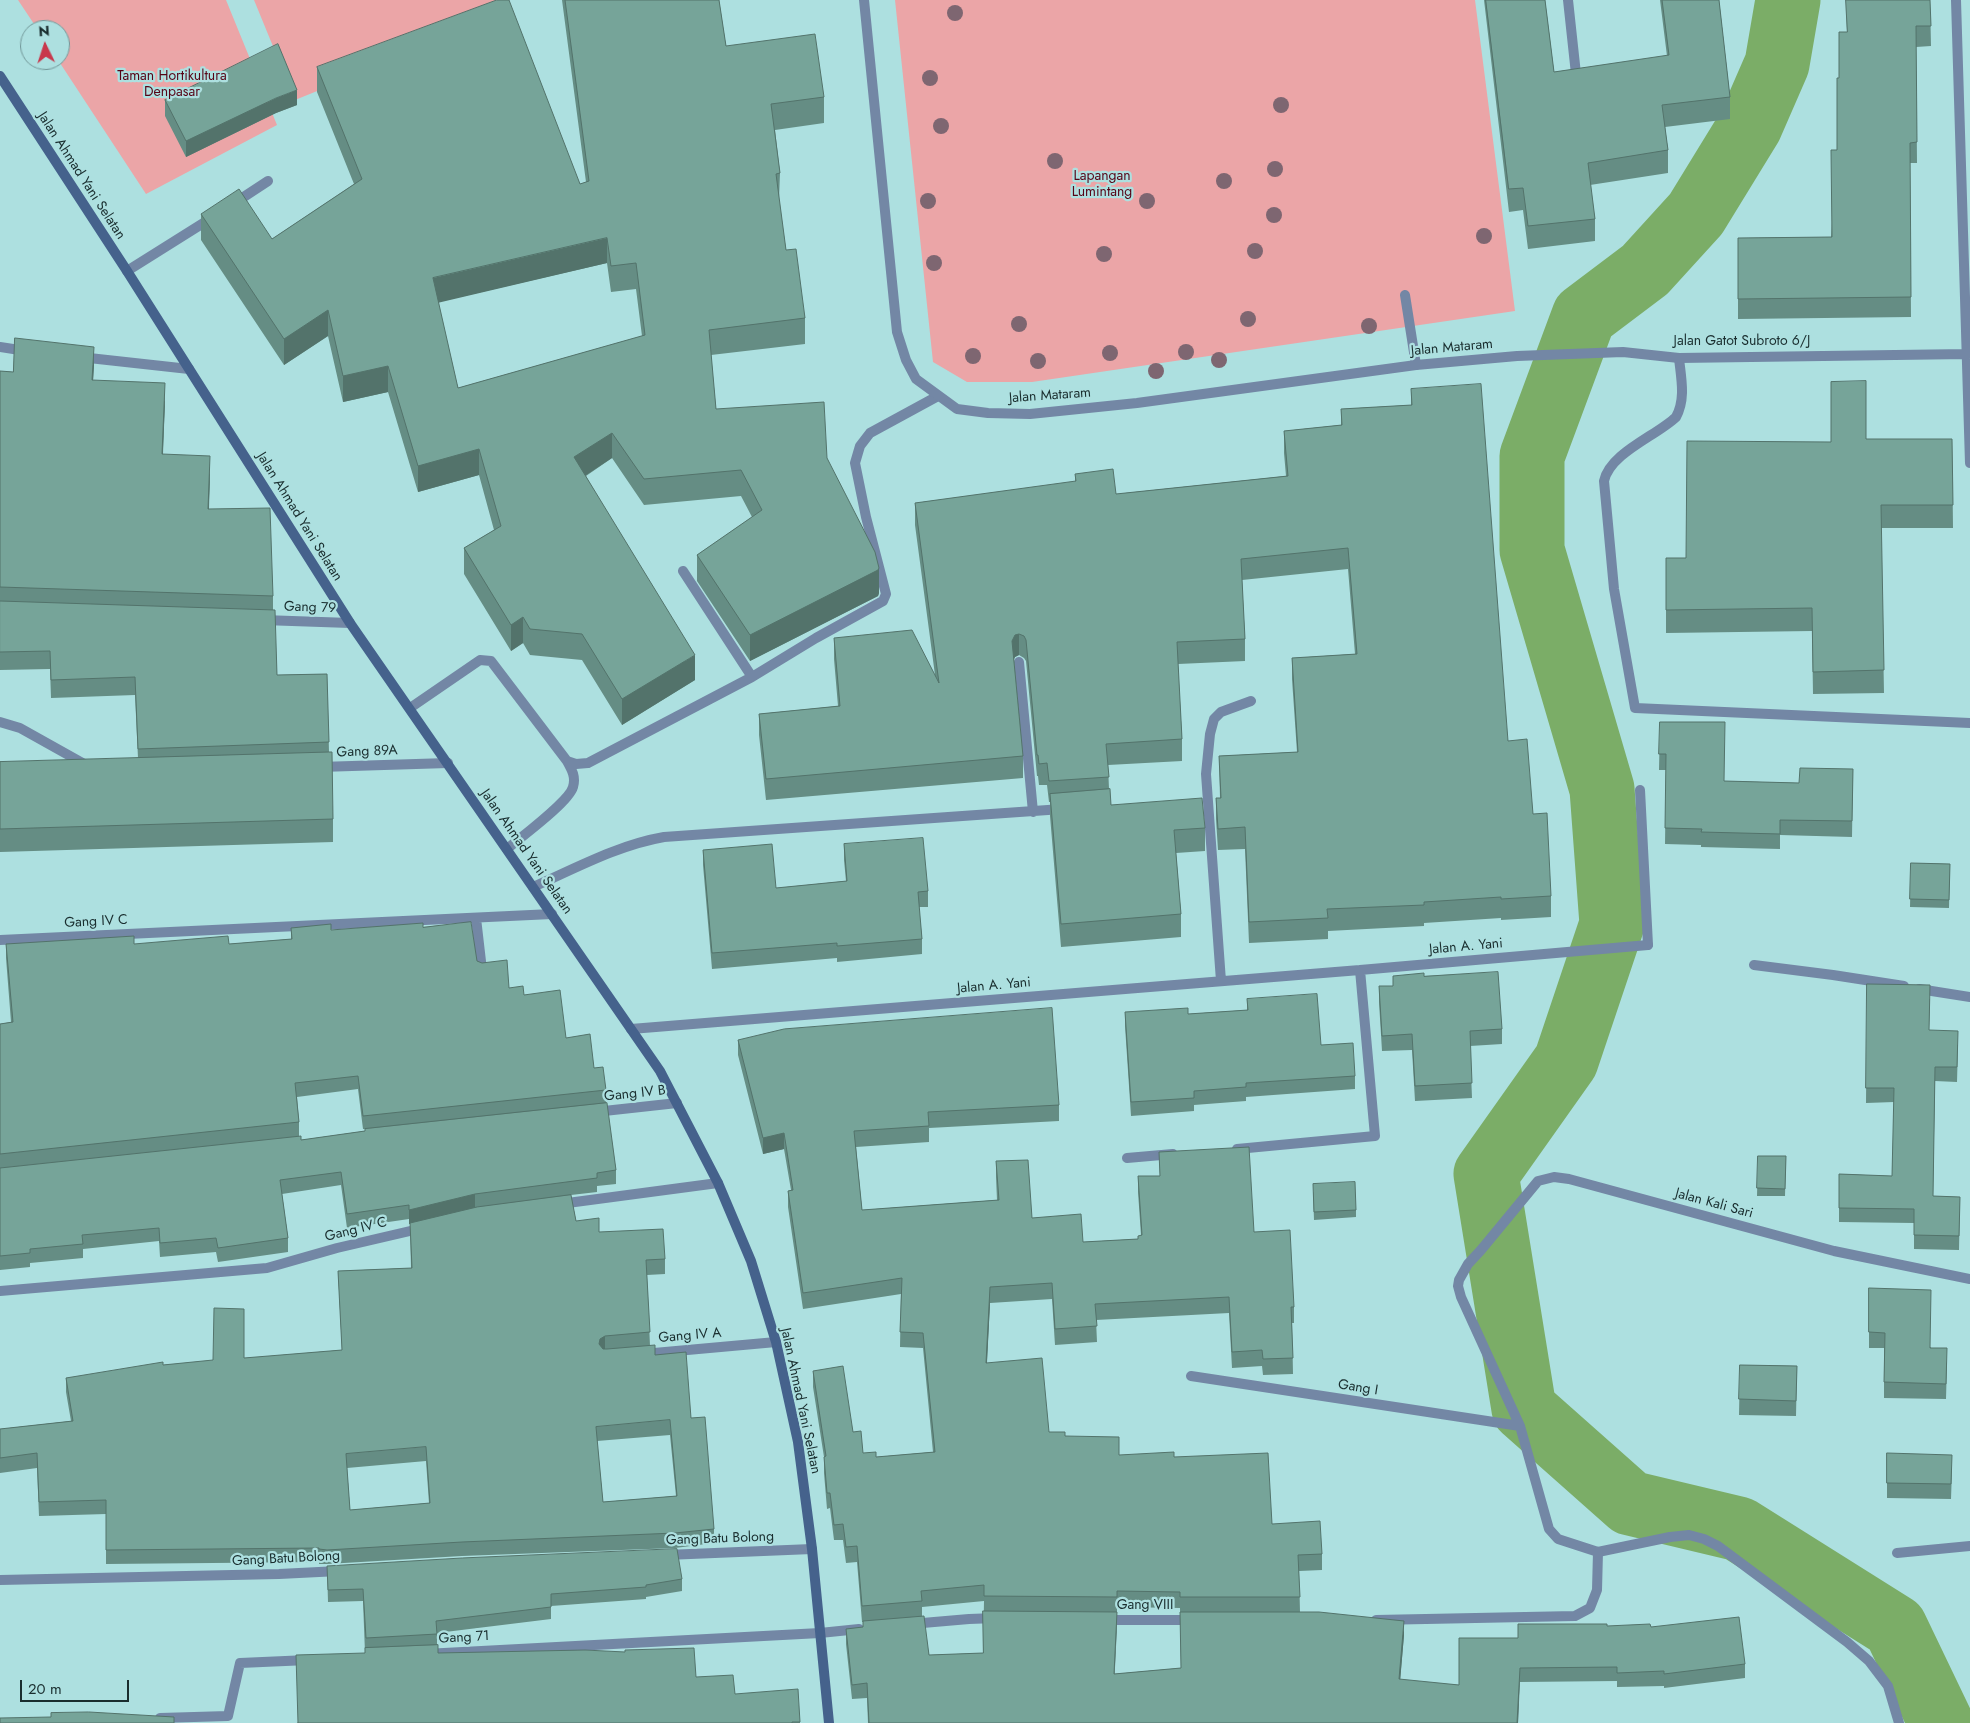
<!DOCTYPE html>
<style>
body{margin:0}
#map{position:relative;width:1970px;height:1723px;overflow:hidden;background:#ade0e0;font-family:Jost,sans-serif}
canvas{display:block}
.north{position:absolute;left:20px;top:20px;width:50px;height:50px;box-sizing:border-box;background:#ade0e0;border:1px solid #729899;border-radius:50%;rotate:356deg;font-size:14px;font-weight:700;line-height:20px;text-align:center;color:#192d2e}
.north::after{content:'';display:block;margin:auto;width:18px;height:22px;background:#c8384c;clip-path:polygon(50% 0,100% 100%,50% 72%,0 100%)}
.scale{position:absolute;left:20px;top:1680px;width:109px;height:22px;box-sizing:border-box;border:2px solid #192d2e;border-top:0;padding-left:6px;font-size:15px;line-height:18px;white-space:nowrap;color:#192d2e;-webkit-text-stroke:4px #ade0e0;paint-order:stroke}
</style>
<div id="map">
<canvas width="1970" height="1723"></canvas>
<div class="north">N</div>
<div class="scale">20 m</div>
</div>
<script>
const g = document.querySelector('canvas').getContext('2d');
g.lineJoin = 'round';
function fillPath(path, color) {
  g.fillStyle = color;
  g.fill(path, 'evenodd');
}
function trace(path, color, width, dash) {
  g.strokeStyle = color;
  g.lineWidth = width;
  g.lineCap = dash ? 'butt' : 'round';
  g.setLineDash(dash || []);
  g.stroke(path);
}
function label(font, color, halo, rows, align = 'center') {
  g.font = font + ' Jost,sans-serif';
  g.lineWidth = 4.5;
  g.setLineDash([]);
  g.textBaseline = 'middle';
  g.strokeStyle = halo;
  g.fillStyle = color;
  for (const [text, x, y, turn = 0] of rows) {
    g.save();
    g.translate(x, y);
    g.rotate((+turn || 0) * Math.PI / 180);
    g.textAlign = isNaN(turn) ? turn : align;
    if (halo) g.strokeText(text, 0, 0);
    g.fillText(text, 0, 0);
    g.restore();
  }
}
const green = new Path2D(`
 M18,0h208l51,125 -131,69 -88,-134h2v-30h-22z
 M254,0h253l5,12 -217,88z
 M895,0h580l40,311 -483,71h-65l-34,-20z`);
const river = new Path2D(`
 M1788,0l-11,64 -27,62 -54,88 -51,56 -61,46 -52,140v94l70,239 10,135 -46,137 -80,113 38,235 106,94 109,26 156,98 46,96`);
const service = new Path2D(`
 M1568,0l8,74
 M233,204l35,-23
 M127,271l86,-54
 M1405,295l11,70
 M1679,358c2,20 7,41 -3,59 -20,19 -66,36 -72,64l10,108 21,119 335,15
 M683,571l69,106
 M1019,662l14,150
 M410,708l70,-48 11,1 76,100c5,9 9,16 6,26 -4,15 -52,50 -66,62
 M567,761l9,3 12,-1 164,-86 64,-39 67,-37 3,-7 -20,-77 -11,-54 5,-17 10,-13 68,-37
 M1640,790l8,155
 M533,887c43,-19 85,-42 131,-50l398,-28`);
const minor = new Path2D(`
 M864,0l33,332 9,28 10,19 41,30 31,4 42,1 107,-11 279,-38 101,-9 106,-4 56,6 288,-4
 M1956,0l14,463
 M0,347l26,4
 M80,357l109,12
 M263,620l87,3
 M0,722l20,6 68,38
 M320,767l128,-4
 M476,918l6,52
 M0,940l552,-26
 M1754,965l79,10 71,11
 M1221,981l-15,-207 4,-40 4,-15 7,-7 30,-11
 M1919,989l51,8
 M631,1029l729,-59 288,-25
 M595,1112l82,-9
 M1237,1149l138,-13 -15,-166
 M1127,1158l46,-4
 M560,1204l158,-21
 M0,1291l267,-23 70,-20 86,-20
 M643,1354l133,-12
 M1191,1376l329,50
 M1897,1553l73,-7
 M666,1555l146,-6
 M0,1580l279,-6 60,-3
 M1103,1620h91
 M1376,1620l199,-4 15,-8 7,-18 1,-38
 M911,1624l58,-5 27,-1
 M425,1654l395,-21 39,-4
 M160,1718l68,-2 12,-53 68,-3
 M1899,1723l-11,-37 -19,-25 -22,-19 -129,-96 -14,-7 -15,-4 -19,2 -72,15 -40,-13 -9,-10 -29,-103 -59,-129 -3,-11 1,-6 9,-16 13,-14 57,-69 16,-4 15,2 265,72 136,28`);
const secondary = new Path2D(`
 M0,76l127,195 223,352 310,448 58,112 33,78 25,81 22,100 14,107 17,174`);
const trees = [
 [955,13],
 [930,78],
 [1281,105],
 [941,126],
 [1055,161],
 [1275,169],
 [1224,181],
 [928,201],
 [1147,201],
 [1274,215],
 [1484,236],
 [1255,251],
 [1104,254],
 [934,263],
 [1248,319],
 [1019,324],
 [1369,326],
 [1186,352],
 [1110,353],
 [973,356],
 [1219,360],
 [1038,361],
 [1156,371]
];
const wall = new Path2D(`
 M562,0h157l7,46 98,51v26l-49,7 5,43 -1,26 7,51 19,68v26l-94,11 5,54 111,49 52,135 -1,3 -128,65 -53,-80v-26l55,-38 -11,-21 -97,9 -32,-47 -26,18 109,204 -73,45 -40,-65 -52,-5 -7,-12 -12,8 -47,-77v-26l30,-18 -15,-55 -61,17 -30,-100 -45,10 -15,-66 -44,29 -83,-125v-26l71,25 82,-55 -37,-92v-25l263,117 6,-2zM607,263l4,29 25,-3 6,47 -184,52 -20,-86z
 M1484,0h61l9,72 113,-16 -7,-56h59l11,97v22l-65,8 3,23v23l-78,12 5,34v22l-67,8 -5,-39 -14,2z
 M1846,0h84l1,46 -15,1 1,116h-7l1,154 -173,2v-81l93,-1 6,-87 2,-72 8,-46z
 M165,100l132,5 -21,8 -90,44 -21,-41z
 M94,365l-1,15 72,21 -2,53 47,20 -1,35 64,87v13l4,66 50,-1 2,78 4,67v23l-333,10v-90l138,-4 -3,-63 -84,3 -1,-29 -50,1v-299l13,1z
 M1411,389l97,352 25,73 18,82v21l-50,3v-2l-77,5v3l-96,5v8l-79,4 -4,-94 -27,1 -2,-31v-21h4l-1,-42 78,-4 -5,-73v-21l63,-4 -7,-85 -106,11 3,59v22l-67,3 4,75v22l-74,4 1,24 2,16 94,23v23l-29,2 5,61v23l-120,10 -11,-131v-14h-1l-2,-17h-8l-1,-9h-1l-11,-115 -2,-3 -5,-3 -4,2 -1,2 9,97v22l-257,22 -7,-65v-21l79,-8 -4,-47v-21l101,37 -20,-150v-22l160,-21v-8l41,20 170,-18 -2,-23v-22l57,-6v-16l70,-4z
 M1866,439h86l1,89h-72l3,165 -71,1 -1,-63 -146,2v-75h20l145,-116z
 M1660,722l64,59 75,2 54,-14 -1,68 -72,-2v14l-79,-2v-2l-36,-1 1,-74h-7z
 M844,844l84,47v16h-9l3,32v15l-85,8v-4l-125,11 -9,-104v-15l73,38 70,-7 -2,-21z
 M1911,863l39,1 -1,44 -39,-1z
 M423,927l54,34 32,27 15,7 42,43 28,30 12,22v14l10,66v14l-19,2v6l-26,3 5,26 23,11 66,27v15l-18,1 3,71 41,72 23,111v14l-39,5 -213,8 -135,8h-8v-2l-213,2v-50l-67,2 -2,-48 -37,5v-44l71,-8 -5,-29v-14l97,-13 179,-15 -4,-79 73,-3 -1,-44h-1v-5l-62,9 -6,-43 -59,9 6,44v14l-70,10 -2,-10 -56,5 -1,-16 -76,8v9l-53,5v4l-30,3v-246l11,-2 -5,-64v-14h223l62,-5v-11l40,2zM358,1089l5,40h2v2l-64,9 -2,-4v-14l-2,-25zM670,1435l6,61 -73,6 -6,-61zM426,1461l3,42 -79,7 -3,-42z
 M1424,976l78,53v15l-32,2 2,52 -57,3 -3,-51 -30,1 -3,-49v-16h14z
 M1867,984l63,15 -1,31 29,15 -1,37 -22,-1 -2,115 27,1 -1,53 -45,-1v-26l-75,-1v-48l53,2 2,-74 -28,1z
 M1247,999l74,46 34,31v13l-109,8v4l-52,4v6l-63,5 -6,-90v-14l63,2 59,-4z
 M738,1040l321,65v16l-130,7v14l-73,5 6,63 135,-10 -1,-23v-16l36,57 51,24 55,-3 3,-4 -3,-43v-16h22l-1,-24 95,80 40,75v16h-2l1,51 -30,1 -1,-9 -30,2 -3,-55 -133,7 1,22 -42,3 -3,-46 -62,4 -3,60 62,69 16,4 54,19 55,2 98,67 50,30v16l-23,1 1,41 104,23 -4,45 59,5 59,-47 89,-12 44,1 94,37v14l-81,10v-2l-47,1v-6l-97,1 -2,41h-650l-1,-25 -15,1 -6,-55v-15l17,-2v-5h-1l-5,-60 -11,1 -3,-23h-9l-4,-32 -3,1 -3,-36v-16l-11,-70v-16l40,61 10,21 13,4 57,-5 -10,-104 -23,-1 1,-53 -98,15 -15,-102v-16l3,-1 -7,-41 -21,5 -25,-99zM984,1601l-1,52 -54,2 -7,-39v-9zM1117,1607l63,1 1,60 -67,6 3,-62z
 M1758,1156h28l-1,40h-28z
 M1313,1192l43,18v7l-42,3z
 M1869,1288l78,75 -1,36 -62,-1v-50h-15z
 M1740,1365l57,1 -1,50 -57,-1z
 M1887,1453l65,17 -1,29 -64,-1z
 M327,1566l355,13v12l-36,6v2l-95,7v13l-114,14v12l1,8 258,24 104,45v1h-503l68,-70 -2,-52 -35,1z`);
const shadedWall = new Path2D(`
 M297,90v15l-21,8 -90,44v-16l90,-43z
 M607,238v25l-174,41v-26z
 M328,310v26l-44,29v-26z
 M94,347v18l-2,33v-18z
 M388,366v26l-45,10v-26z
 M165,383v18l-3,71v-18z
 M612,433v25l-38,25v-26z
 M479,449v26l-61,17v-26z
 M210,456v18l-2,53v-18z
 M879,568v25l-1,3 -128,65v-26z
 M523,617v26l-12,8v-26z
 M1019,634v21l-4,2 -3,6v-22l3,-6z
 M695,655v25l-73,45v-26z
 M784,1133v16l-21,5v-16z
 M475,1194v14l-66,16v-14z
 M990,1287v16l-4,76v-16z
 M605,1336v14l-5,4 -1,-10 1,-5z
 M1117,1612v14l-3,62v-14z
 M1404,1621v14l-5,59v-15z
 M1520,1668l-2,55h-1z`);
const building = new Path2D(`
 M497,0h12l71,184 9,-3 -24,-181h154l7,46 89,-12 9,63 -53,7 9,69 -4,1 10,76 10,-1 9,69 -96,12 7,79 108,-7 3,56 48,94 4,16 -1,2 -128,65 -53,-80 65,-45 -21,-40 -97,9 -32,-46 -38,24 121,198 -73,44 -40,-65 -52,-5 -7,-12 -12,8 -47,-77 37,-22 -22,-77 -61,17 -30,-100 -45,10 -15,-66 -44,29 -83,-125 38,-25 33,50 90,-60 -45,-112zM607,238l4,28 25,-3 9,72 -187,53 -25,-110z
 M1486,0h59l9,72 115,-17 -7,-55h57l11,97 -68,8 6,45 -80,13 7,56 -67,7 -5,-38 -14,1z
 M1846,0h84l1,26h-15l1,116 -7,1 1,154 -173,2v-61l94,-1 -1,-87h6v-72h2v-46h8z
 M278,44l19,46 -21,8 -90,43 -21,-41z
 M15,338l79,9 -2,33 73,3 -3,71 48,2 -2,53 62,-1 3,88 -273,-9v-216l13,1z
 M1866,381v58h86l1,66h-72l3,165 -71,2 -1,-64 -146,2v-52h20l1,-117 144,1v-60z
 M1481,384l27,357 19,-2 6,75 14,-1 4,83 -50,3v-2l-77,5v3l-97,4 1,9 -79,4 -4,-95 -27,2 -2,-31h5l-2,-42 79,-4 -6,-94 65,-4 -9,-106 -107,11 4,80 -68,3 5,97 -76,5 3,33 -60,4 -2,-18 -8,1 -1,-9h-1l-11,-115 -2,-4 -5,-2 -4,1 -3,6 11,115 -257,23 -7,-65 81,-8 -6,-68 78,-8 27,53 -24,-180 161,-22 -1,-7 38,-5 3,25 172,-18 -4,-45 58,-6 -1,-16 71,-4 -1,-16z
 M0,601l275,9 2,65 50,-1 2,68 -191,7 -3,-72 -84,3 -1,-29 -50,1z
 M1660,722h65l-1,59 75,2 1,-15 53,1 -1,52 -72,-1v14l-79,-2 1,-3 -37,-1 1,-74h-7z
 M329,752h3l1,67 -333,10v-67z
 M1110,789l1,16 91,-7 3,30 -31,2 7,84 -120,10 -11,-130z
 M923,838l5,53 -10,1 4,47 -85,7v-3l-125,10 -9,-103 69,-6 4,44 71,-7 -3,-37z
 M1911,863l39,1 -1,36 -39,-1z
 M471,922l6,39 5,2 25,-3 2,28 14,-2 1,9 36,-5 6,48 24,-4 4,34 9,-1 3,23 -243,26 -5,-40 -63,7 4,39 -299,32v-130l13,-2 -7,-78 128,-8v8l94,-8 1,8 63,-5 -1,-11 40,-4v6l92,-7v4z
 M1498,972l4,57 -32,2 2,52 -57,3 -3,-52 -30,2 -3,-50h14v-10l31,-3v3z
 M1867,984l63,1 -1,45 29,1 -1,36h-22l-2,129 27,1 -1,39 -45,-1v-26l-75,-1v-34l53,2 2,-88h-28z
 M1317,994l4,51 32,-2 2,33 -109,7v4l-52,4v7l-63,4 -6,-90 63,-4v6l60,-4 -1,-11z
 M1052,1008l7,97 -131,7 1,14 -75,5 8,79 137,-10 -3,-39 32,-1 4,58 49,-4 2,28 55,-3v-3l4,-1 -4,-59h22l-1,-24 90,-5 5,85 36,-2 4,77h-3l2,51 -30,1 -1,-9 -30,2 -3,-55 -134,7 2,22 -42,3 -3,-46 -62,4 -4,76 56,-5 7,74h16v4l54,1v18l55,-3v5l94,-4 4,71 48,-3 2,33 -24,1 2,42h-120v-5l-63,-1v6l-133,-1v-11l-63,6 1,10 -60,5 -5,-60 -11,1 -3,-23 -9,1 -4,-32h-3l-3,-36 2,-1 -13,-85 30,-5 10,66 8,-1 2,22 13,-1v5l59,-5 -12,-119 -23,-1 2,-54 -99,15 -15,-102 5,-1 -9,-57 -21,5 -25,-98 46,-11z
 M607,1103l9,67 -19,3v5l-122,16 -66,16v-5l-62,9 -6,-42 -61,8 8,58 -70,10 -2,-10 -56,5 -1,-15 -77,7 1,9 -53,5v4l-30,3v-88l301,-32v4l64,-9v-2z
 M1758,1156h28l-1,33 -28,-1z
 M1355,1182l1,28 -42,2 -1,-28z
 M571,1195l5,26 23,-3v14l64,-3 2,30 -19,1 4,72 -45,4 -5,3 -1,5 4,5h4l48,-4v10l31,-3 5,66 14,-1 9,112 -39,4 -213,9 -135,8 -8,-1v-1l-213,2v-50l-67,2 -2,-49 -37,5v-29l73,-8 -7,-43 97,-16v3l50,-5 1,-52 30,1v49l98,-8 -4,-79 74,-3 -2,-45 67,-16zM670,1420l7,76 -74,6 -7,-75zM426,1447l4,56 -80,7 -4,-56z
 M1869,1288l62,2 -1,58h17l-1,36 -62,-2 1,-49 -16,-1z
 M1740,1365l57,1 -1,35 -57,-2z
 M1887,1453l65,2 -1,29 -64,-1z
 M677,1549l5,30 -36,6v2l-95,7v13l-115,14 1,13 -71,4 -3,-49 -35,1 -1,-24 135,-8z
 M983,1611l134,1 -3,62 67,-6 -1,-56h139l85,9 -5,58 60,6v-47h59v-14h89v2l43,-2 1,3 88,-10 6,47 -81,10v-3l-47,2v-6l-97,1 -3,55h-648l-2,-40 -15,2 -6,-56 17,-2v-6l61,-5 5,39 54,-2z
 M438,1645v8l147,-3 40,2v-2l69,-2 2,29 37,-2 2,19 63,-5 2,33h-8v1h-494l-2,-68 69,-2v-5z
 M89,1712l85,5v6h-174v-5l51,-1v-4z`);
const parkNames = [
 ["Taman Hortikultura",172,77],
 ["Denpasar",172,93],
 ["Lapangan",1102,177],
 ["Lumintang",1102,193]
];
const streetNames = [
 ["Jalan Ahmad Yani Selatan",81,176,57],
 ["Jalan Gatot Subroto 6/J",1742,342],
 ["Jalan Mataram",1452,348,-5],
 ["Jalan Mataram",1050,396,-4],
 ["Jalan Ahmad Yani Selatan",299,517,58],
 ["Gang 79",310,608,2],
 ["Gang 89A",367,752,-2],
 ["Jalan Ahmad Yani Selatan",526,852,55],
 ["Gang IV C",96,922,-3],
 ["Jalan A. Yani",1466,947,-5],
 ["Jalan A. Yani",994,986,-5],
 ["Gang IV B",635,1094,-6],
 ["Jalan Kali Sari",1714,1204,15],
 ["Gang IV C",356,1230,-14],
 ["Gang IV A",690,1336,-5],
 ["Gang I",1358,1388,9],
 ["Jalan Ahmad Yani Selatan",800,1401,78],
 ["Gang Batu Bolong",720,1539,-2],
 ["Gang Batu Bolong",286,1559,-3],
 ["Gang VIII",1145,1606],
 ["Gang 71",464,1638,-3]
];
fillPath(green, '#eba5a7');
trace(river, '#7bad67', 65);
trace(service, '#7387a5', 10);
trace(minor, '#7387a5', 10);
trace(secondary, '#45628c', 10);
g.fillStyle = '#7e6671';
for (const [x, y] of trees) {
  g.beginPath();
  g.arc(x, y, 8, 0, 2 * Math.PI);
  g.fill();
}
fillPath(wall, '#658d84');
fillPath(shadedWall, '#53736b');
fillPath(building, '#76a499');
trace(building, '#53736b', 1);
label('14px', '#570316', '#ade0e0', parkNames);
label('14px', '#192d2e', '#ade0e0', streetNames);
</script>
